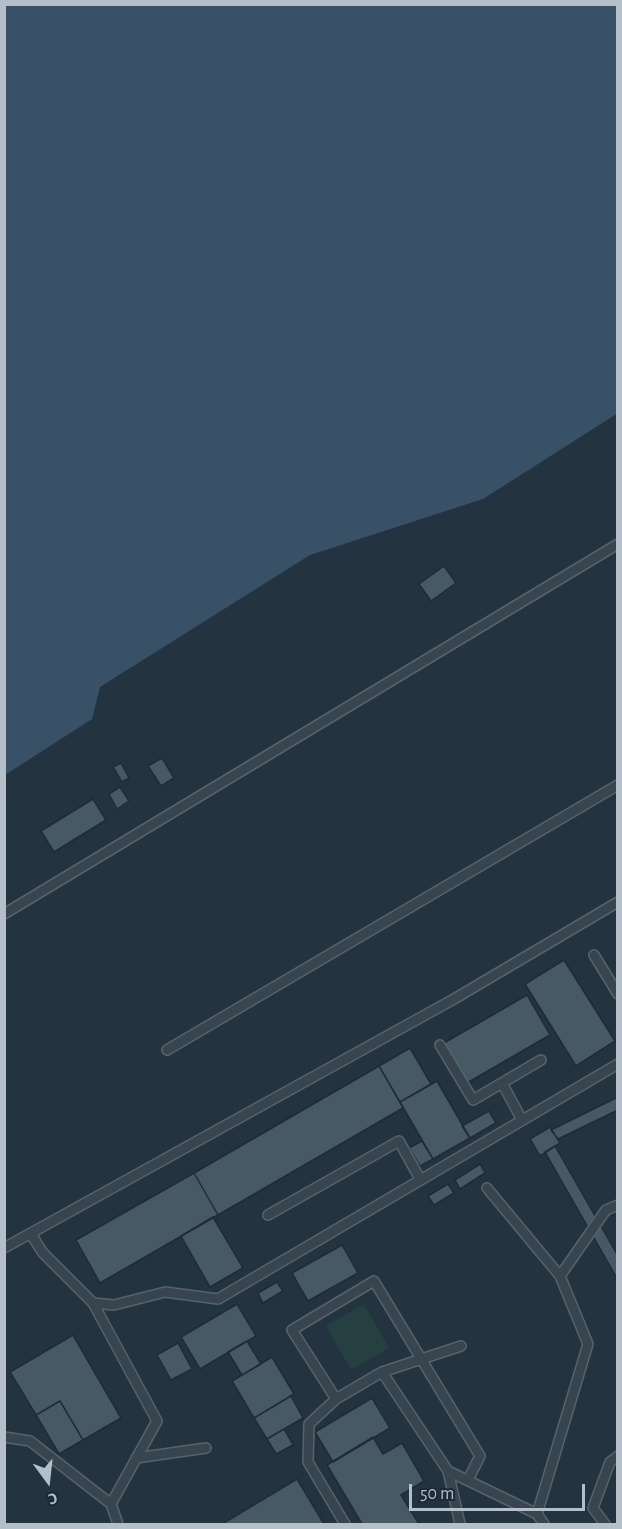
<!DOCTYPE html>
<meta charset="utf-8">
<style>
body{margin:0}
#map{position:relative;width:622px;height:1529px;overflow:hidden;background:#243340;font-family:"Alegreya Sans",sans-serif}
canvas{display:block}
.frame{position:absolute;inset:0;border:6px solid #b5bfca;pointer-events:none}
.north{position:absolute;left:18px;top:1451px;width:60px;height:60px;-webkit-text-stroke:4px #1d2a35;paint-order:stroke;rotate:165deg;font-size:16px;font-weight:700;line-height:24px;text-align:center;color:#b5bfca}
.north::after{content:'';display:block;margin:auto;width:21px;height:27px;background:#b5bfca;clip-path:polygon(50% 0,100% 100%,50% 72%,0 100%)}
.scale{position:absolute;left:409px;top:1484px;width:176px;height:27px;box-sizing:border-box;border:3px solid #b5bfca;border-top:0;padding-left:8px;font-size:18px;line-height:21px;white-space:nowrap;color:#b5bfca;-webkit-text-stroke:4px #1d2a35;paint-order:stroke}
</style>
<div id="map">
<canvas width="622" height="1529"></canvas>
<div class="frame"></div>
<div class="north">С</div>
<div class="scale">50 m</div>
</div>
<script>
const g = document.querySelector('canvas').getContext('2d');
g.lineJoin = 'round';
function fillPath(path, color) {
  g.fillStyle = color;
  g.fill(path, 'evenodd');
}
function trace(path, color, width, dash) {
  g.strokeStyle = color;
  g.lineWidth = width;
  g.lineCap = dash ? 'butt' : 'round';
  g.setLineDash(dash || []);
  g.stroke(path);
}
const green = new Path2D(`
 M364,1304l25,44 -38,22 -25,-44z`);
const water = new Path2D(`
 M5,4l612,1 1,408 -135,86 -173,56 -210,132 -8,32 -87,56z`);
const building = new Path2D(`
 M444,566l12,17 -25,18 -12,-17z
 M162,758l12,20 -13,8 -13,-20z
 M121,763l8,15 -7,4 -9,-15z
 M120,787l9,14 -12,8 -8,-15z
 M93,799l13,21 -52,32 -13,-21z
 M564,960l51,81 -39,25 -51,-82z
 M527,995l23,40 -83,48 -23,-40z
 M410,1048l21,36 -31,18 -21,-36z
 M379,1066l24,42 -185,107 -24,-42z
 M437,1081l33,57 -37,21 -33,-57z
 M618,1097v13l-60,29 -7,-9z
 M489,1111l7,12 -26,15 -8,-12z
 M550,1127l10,16 -20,13 -10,-17z
 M422,1141l11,18 -13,7 -11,-18z
 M555,1146l63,110v24l-73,-128z
 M480,1164l5,9 -25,16 -5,-9z
 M194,1173l24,42 -118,68 -24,-43z
 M448,1184l6,9 -20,12 -6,-9z
 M213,1217l30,51 -33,19 -29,-51z
 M342,1245l16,28 -50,28 -16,-28z
 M277,1282l6,9 -20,12 -5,-10z
 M237,1304l19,32 -56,33 -19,-32z
 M73,1335l48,83 -38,22 -23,-39 -24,14 -26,-43z
 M247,1341l14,23 -19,11 -14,-23z
 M178,1343l14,26 -21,11 -14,-25z
 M272,1357l22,37 -40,24 -22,-37z
 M291,1396l12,22 -36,21 -13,-21z
 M372,1398l18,30 -57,34 -18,-30z
 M60,1401l23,39 -24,14 -23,-39z
 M284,1429l9,16 -17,9 -9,-15z
 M373,1437l10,17 19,-11 22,38 -23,14 18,29h-57l-35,-59z
 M297,1479l27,45h-102z`);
const service = new Path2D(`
 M4,914l614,-370
 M594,955l24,39
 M440,1045l33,55 68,-40
 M167,1050l451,-265
 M502,1083l20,37
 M487,1188l73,88 28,68 -51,170
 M268,1215l131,-74 21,38
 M31,1234l12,19 50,50 64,118 -46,83 7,20
 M4,1248l450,-249 164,-97
 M560,1276l46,-66 12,-5
 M93,1303l21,2 51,-13 53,7 400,-235
 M382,1372l66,99 12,53
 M336,1399l-44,-69 82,-49 106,175 -12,24
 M4,1437l26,4 81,63
 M136,1458l70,-10
 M448,1471l89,43 7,10
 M345,1524l-37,-62 1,-38 27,-25 46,-27 79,-26
 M605,1524l-12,-16 17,-46 8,-6`);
fillPath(green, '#264041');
fillPath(water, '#385167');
fillPath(building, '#485966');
trace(building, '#1f2c37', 1.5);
trace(service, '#56626d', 12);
trace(service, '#38454f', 9);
</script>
